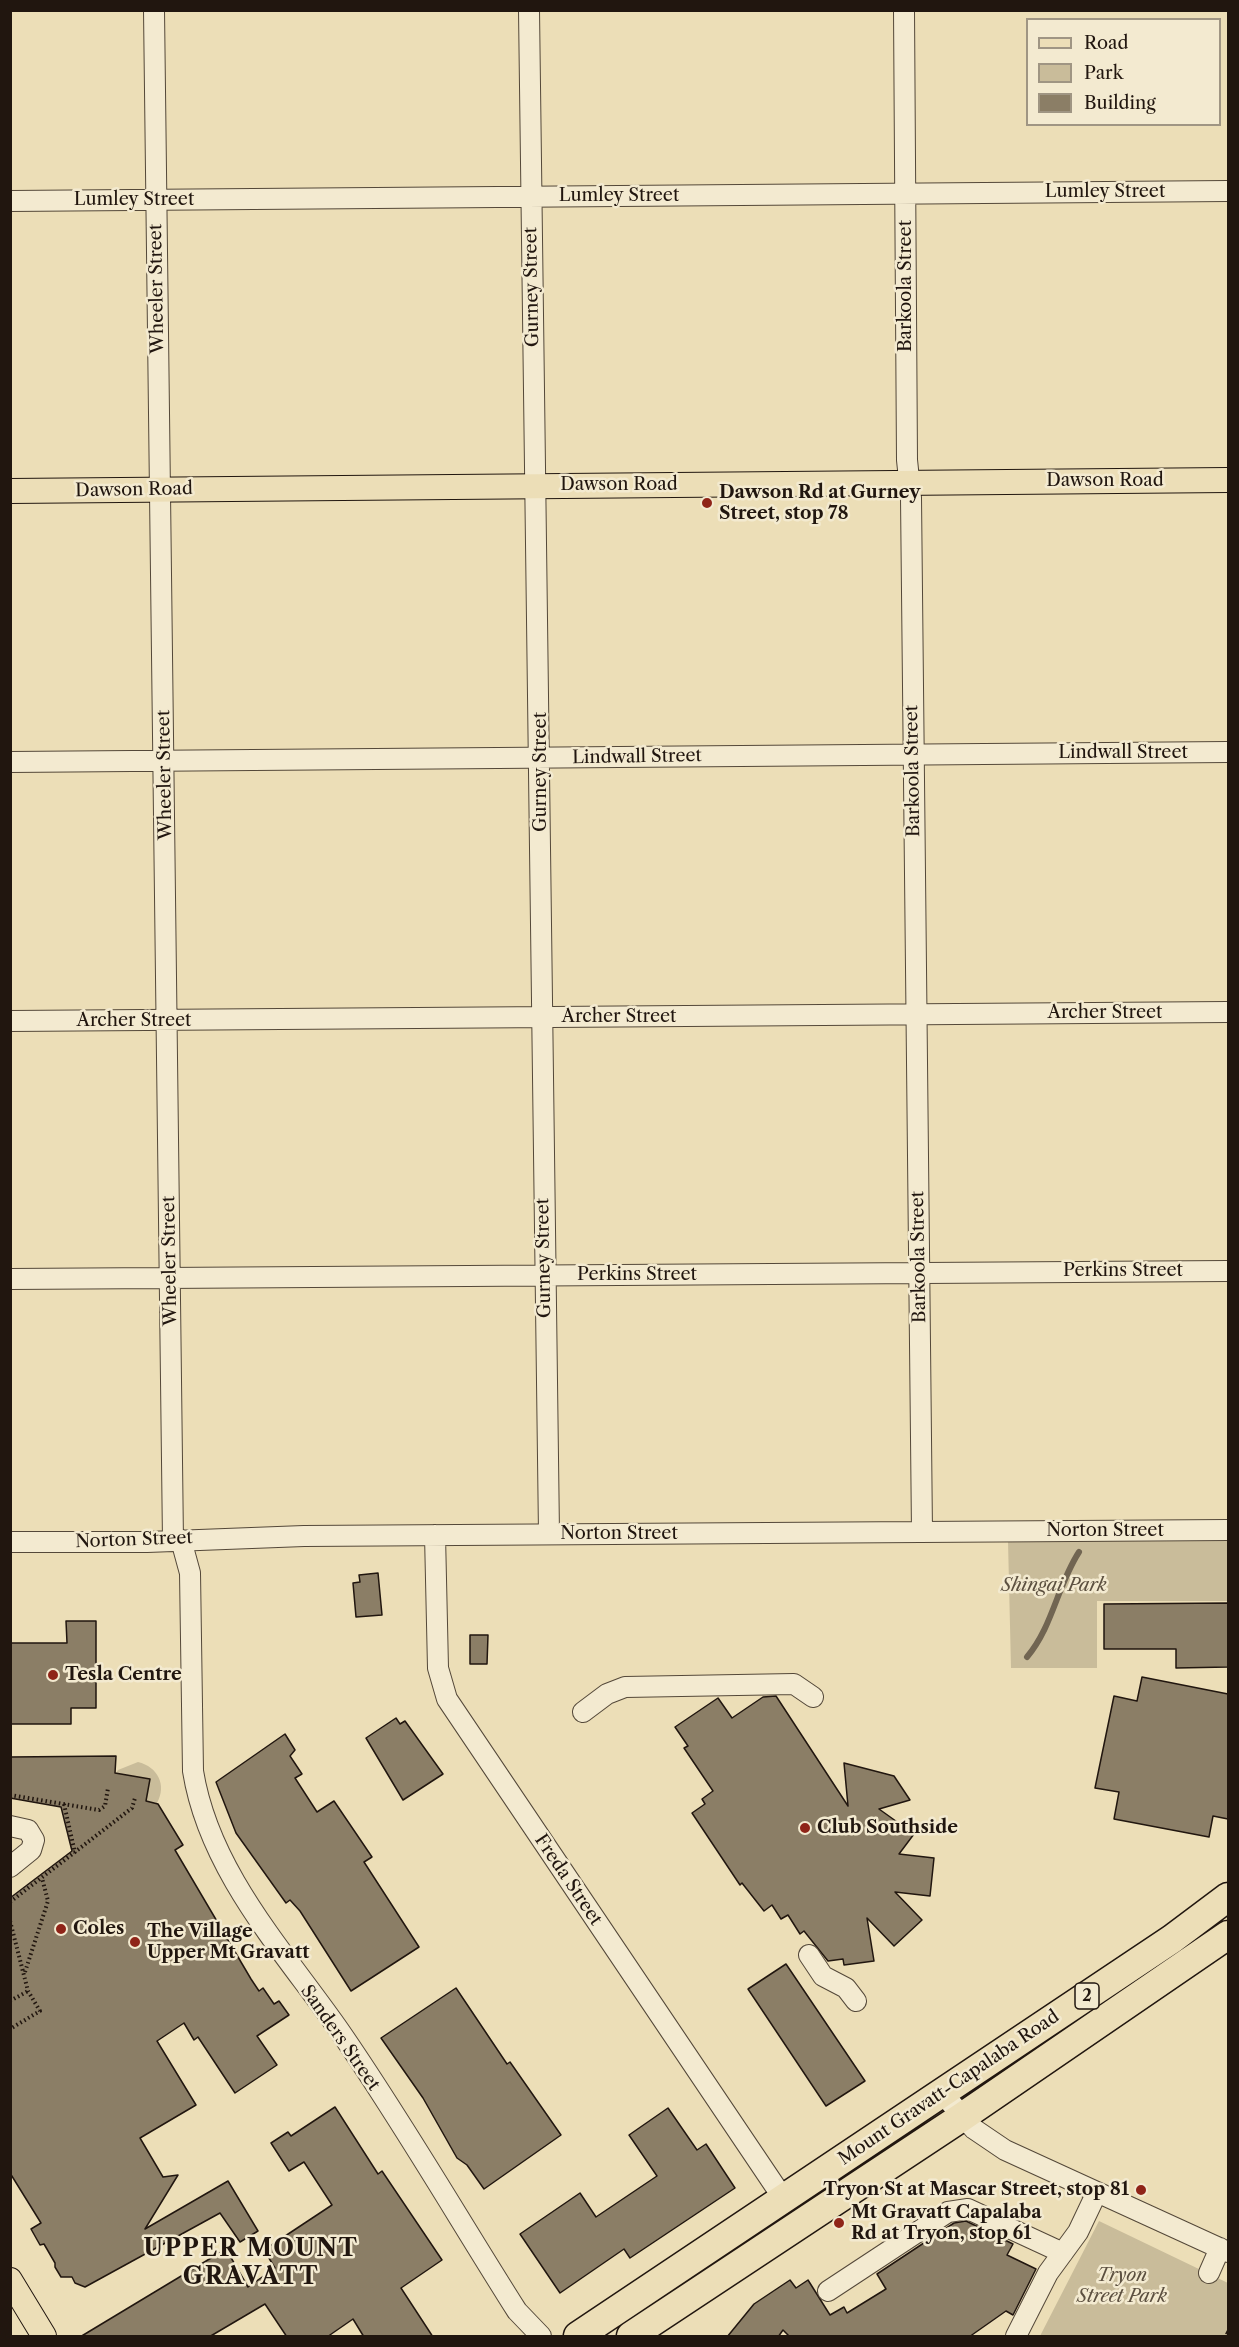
<!DOCTYPE html>
<style>
body{margin:0}
#map{position:relative;width:1239px;height:2347px;overflow:hidden;background:#ecdeb7;font-family:"Libre Caslon Text",serif}
canvas{display:block}
.frame{position:absolute;inset:0;border:12px solid #21160f;pointer-events:none}
.legend{position:absolute;left:1026px;top:18px;width:195px;height:108px;box-sizing:border-box;background:#f3ead0;border:2px solid #9f9583;margin:0;padding:8px 10px;list-style:none;font-size:18px;color:#21160f}
.legend li{display:flex;align-items:center;gap:12px;height:30px}
.legend b{width:30px;border:2px solid #9f9583}
</style>
<div id="map">
<canvas width="1239" height="2347"></canvas>
<div class="frame"></div>
<ul class="legend">
<li><b style="height:8px;background:#ecdeb7"></b>Road</li>
<li><b style="height:16px;background:#c9bc9a"></b>Park</li>
<li><b style="height:16px;background:#8b7e66"></b>Building</li>
</ul>
</div>
<script>
const g = document.querySelector('canvas').getContext('2d');
g.lineJoin = 'round';
function fillPath(path, color) {
  g.fillStyle = color;
  g.fill(path, 'evenodd');
}
function trace(path, color, width, dash) {
  g.strokeStyle = color;
  g.lineWidth = width;
  g.lineCap = dash ? 'butt' : 'round';
  g.setLineDash(dash || []);
  g.stroke(path);
}
function label(font, color, halo, rows, align = 'center') {
  g.font = font + ' "Libre Caslon Text",serif';
  g.lineWidth = 5;
  g.setLineDash([]);
  g.textBaseline = 'middle';
  g.strokeStyle = halo;
  g.fillStyle = color;
  for (const [text, x, y, turn = 0] of rows) {
    g.save();
    g.translate(x, y);
    g.rotate((+turn || 0) * Math.PI / 180);
    g.textAlign = isNaN(turn) ? turn : align;
    if (halo) g.strokeText(text, 0, 0);
    g.fillText(text, 0, 0);
    g.restore();
  }
}
const green = new Path2D(`
 M1228,1539v62h-131v67h-86l-3,-127z
 M138,1762c20,5 29,23 19,41l-11,-2 4,-21 -21,-5 -16,2 5,-7z
 M1099,2221l129,62v53h-188z`);
const stream = new Path2D(`
 M1027,1657c26,-31 30,-71 52,-105`);
const building = new Path2D(`
 M378,1573l4,42 -26,2 -3,-34 7,-1 -1,-7z
 M1228,1603v64l-52,1v-19h-72v-45z
 M66,1621h30v87h-25v16h-61v-81h57z
 M470,1635h18l-1,29h-17z
 M1142,1677l86,17v125l-15,-3 -4,21 -95,-18 5,-27 -24,-4 19,-92 23,5z
 M776,1696l72,110 -4,-43 50,13 16,24 -31,9 35,25 -15,20 35,4 -4,38 -35,-4 27,28 -28,26 -27,-28 7,43 -30,4 -1,-6 -15,2 -24,-30 -4,3 -12,-19 -7,4 -9,-14 -8,6 -22,-28 -2,2 -48,-72 13,-9 -3,-5 11,-8 -29,-43 4,-2 -13,-19 43,-29 14,20 31,-21z
 M396,1718l4,6 5,-3 38,53 -40,26 -37,-62z
 M285,1734l10,16 -5,6 12,18 -7,4 22,34 17,-11 38,56 -8,5 55,85 -68,44 -51,-80 -10,-11 -4,3 -50,-70 -20,-51z
 M116,1756l-1,17 35,6 -4,22 12,3 25,41 -8,5 76,129 8,12 4,-3 11,16 5,-3 10,14 -32,21 20,29 -42,28 -37,-56 -4,3 -10,-17 -27,18 39,64 -56,33 23,39 15,-2 -33,54 83,-48 30,50 -18,11 -20,-29 -135,74 -10,-4 -3,-6h-11l-6,-10v-4l-11,-19 -4,1 -9,-16 10,-6 -31,-50v-275l62,-47 -11,-44 -51,-9v-41z
 M786,1964l79,117 -39,25 -78,-117z
 M456,1988l51,76 3,-2 51,73 -77,54 -17,-24 -10,-7 -34,-60 -42,-60z
 M335,2107l43,67 4,-3 60,89 -41,28 32,49h-69l-11,-18 -26,18h-40l-22,-33 -56,33h-129l146,-88 22,38 27,-19 -11,-18 68,-45 -28,-43 -15,9 -18,-28 17,-11 3,4z
 M668,2108l29,42 9,-6 29,44 -105,70 -6,-9 -64,44 -40,-59 60,-41 16,24 61,-41 -28,-41z
 M966,2221l47,23 -6,11 29,14 -23,46 -7,-4 -37,26h-179l-7,-7 -5,7h-51l27,-33 36,-24 6,8 12,-8 22,35 14,-8 3,6 39,-24 -9,-15 77,-51z`);
const path = new Path2D(`
 M10,1795l89,15 6,-4 3,-18
 M64,1804l11,49
 M10,1902l122,-94 3,-10
 M10,1921l18,70 12,20 -30,18
 M25,1972l23,-71 -6,-23
 M10,2001l18,-10
 M1226,2332l2,1`);
const minor = new Path2D(`
 M154,10l19,1530
 M529,10l20,1524
 M904,10l3,450 4,38 11,1034
 M10,201l1218,-10
 M10,762l1218,-10
 M10,1021l1218,-9
 M10,1279l1218,-8
 M435,1535l3,133 9,31 336,499
 M181,1540l9,33 3,198c16,100 90,179 146,259 63,91 119,188 178,281l24,25
 M10,1542h137l157,-6 924,-6
 M583,1712l24,-18 18,-7 169,-3 19,13
 M10,1826l18,4 6,10 -3,10 -21,17
 M809,1955l14,21 23,12 10,13
 M942,2093l32,36 31,21 223,102
 M1209,2273l11,-25
 M828,2291l120,-79 20,-3 95,44
 M1016,2336l32,-63 30,-41 19,-40`);
const major = new Path2D(`
 M10,491l1218,-11
 M10,2280l34,56`);
const highway = new Path2D(`
 M578,2336l594,-397 56,-42
 M631,2336l331,-219 266,-182`);
const markers = [
 [707,503,6,"#8f2418"],
 [53,1675,6,"#8f2418"],
 [805,1828,6,"#8f2418"],
 [61,1929,6,"#8f2418"],
 [135,1942,6,"#8f2418"],
 [1141,2190,6,"#8f2418"],
 [839,2223,6,"#8f2418"]
];
const shields = [
 [1087,1996,24]
];
const shieldNames = [
 ["2",1087,1996]
];
const streetNames = [
 ["Lumley Street",1105,192],
 ["Lumley Street",619,196],
 ["Lumley Street",134,200],
 ["Barkoola Street",906,286,-90],
 ["Gurney Street",532,287,-91],
 ["Wheeler Street",157,289,-91],
 ["Dawson Road",1105,481],
 ["Dawson Road",619,485],
 ["Dawson Road",134,490,-1],
 ["Lindwall Street",1123,753],
 ["Lindwall Street",637,757,-1],
 ["Barkoola Street",913,771,-91],
 ["Gurney Street",541,772,-90],
 ["Wheeler Street",165,775,-91],
 ["Archer Street",1105,1013],
 ["Archer Street",619,1017],
 ["Archer Street",134,1021],
 ["Barkoola Street",919,1257,-91],
 ["Gurney Street",544,1258,-91],
 ["Wheeler Street",170,1261,-91],
 ["Perkins Street",1123,1271],
 ["Perkins Street",637,1275],
 ["Norton Street",1105,1531],
 ["Norton Street",619,1534],
 ["Norton Street",134,1540,-2],
 ["Freda Street",568,1880,56],
 ["Sanders Street",340,2038,55],
 ["Mount Gravatt-Capalaba Road",949,2088,-34]
];
const poiNames = [
 ["Dawson Rd at Gurney",719,493],
 ["Street, stop 78",719,514],
 ["Tesla Centre",65,1675],
 ["Club Southside",817,1828],
 ["Coles",73,1929],
 ["The Village",147,1932],
 ["Upper Mt Gravatt",147,1953],
 ["Tryon St at Mascar Street, stop 81",1129,2190,"right"],
 ["Mt Gravatt Capalaba",851,2213],
 ["Rd at Tryon, stop 61",851,2234]
];
const parkNames = [
 ["Shingai Park",1054,1586],
 ["Tryon",1122,2276],
 ["Street Park",1122,2297]
];
const districtNames = [
 ["UPPER MOUNT",251,2249],
 ["GRAVATT",251,2277]
];
fillPath(green, '#c9bc9a');
trace(stream, '#716552', 6);
fillPath(building, '#8b7e66');
trace(building, '#21160f', 1.5);
trace(minor, '#544839', 22);
trace(major, '#21160f', 26);
trace(highway, '#21160f', 31);
trace(path, '#21160f', 4, [1.5, 3]);
trace(minor, '#f3ead0', 20);
trace(major, '#ecdeb7', 24);
trace(highway, '#ecdeb7', 28);
for (const [x, y, r, color] of markers) {
  const dot = new Path2D();
  dot.arc(x, y, r, 0, 2 * Math.PI);
  g.fillStyle = color;
  g.fill(dot);
  trace(dot, '#f3ead0', 2);
}
for (const [x, y, w] of shields) {
  const box = new Path2D();
  box.roundRect(x - w / 2, y - 13, w, 26, 4.5);
  g.fillStyle = '#f3ead0';
  g.fill(box);
  trace(box, '#21160f', 1.5);
}
label('bold 16px', '#21160f', null, shieldNames);
label('18px', '#21160f', '#f3ead0', streetNames);
label('bold 18px', '#21160f', '#f3ead0', poiNames, 'left');
label('italic 18px', '#5c5040', '#f3ead0', parkNames);
g.letterSpacing = '1.5px';
label('bold 24px', '#21160f', '#f3ead0', districtNames);
g.letterSpacing = '0px';
</script>
